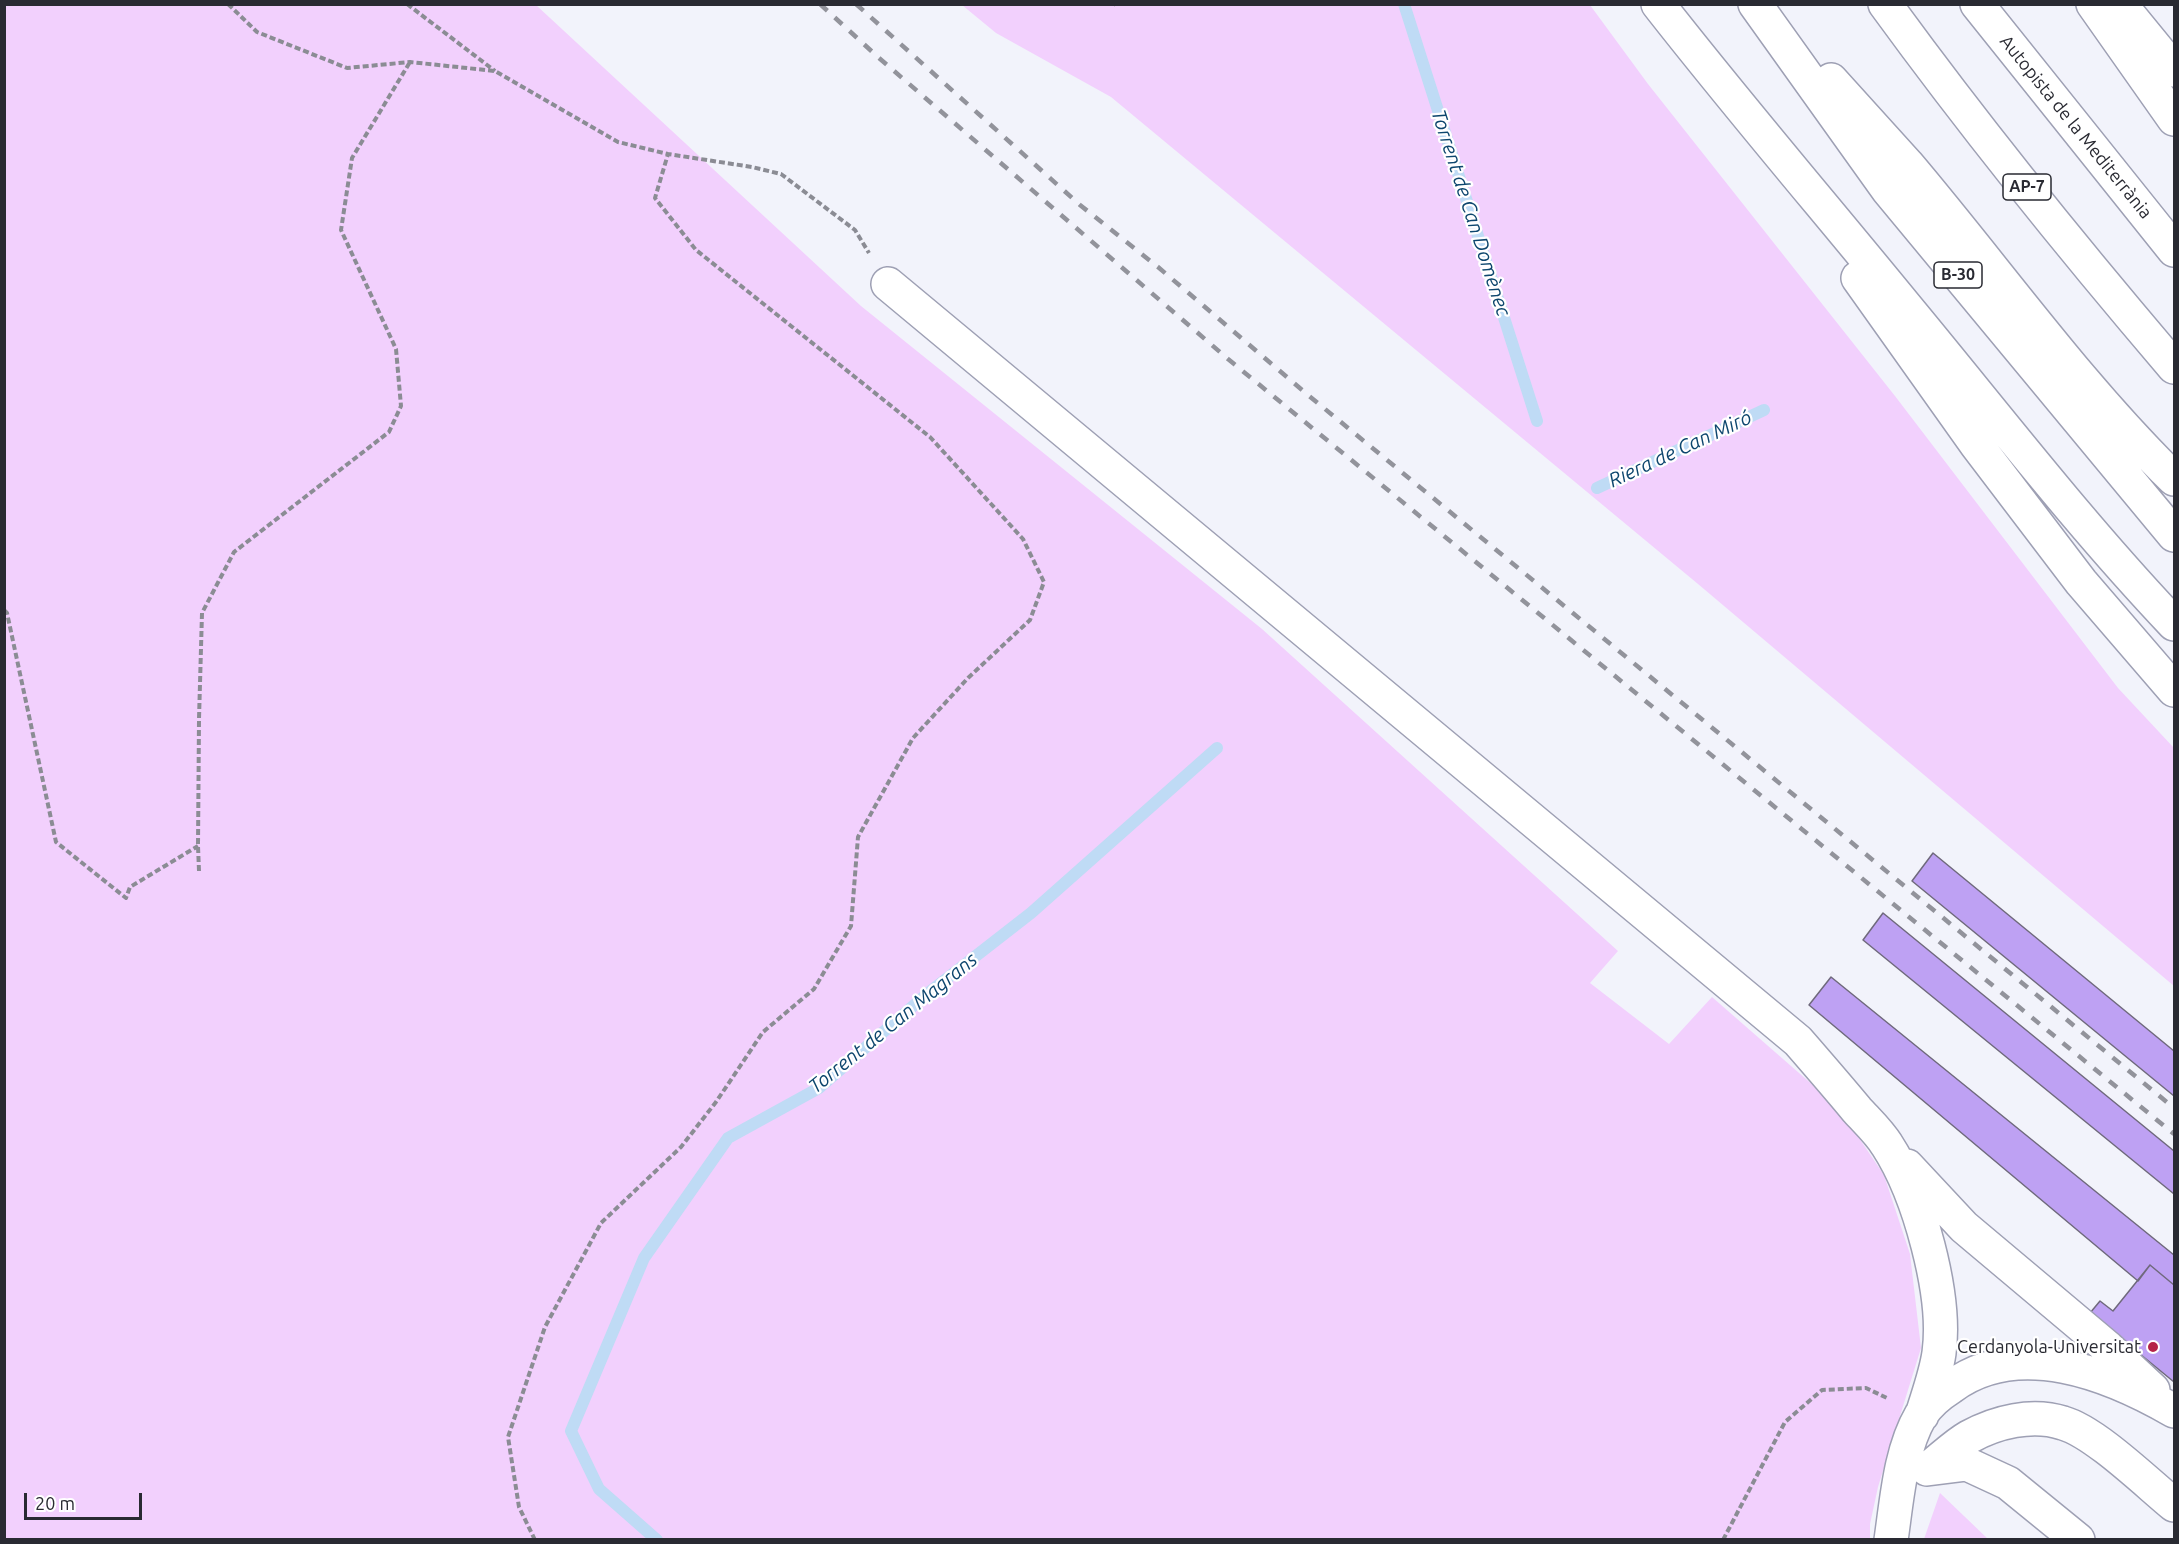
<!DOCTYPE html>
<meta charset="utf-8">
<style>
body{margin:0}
#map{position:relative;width:2179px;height:1544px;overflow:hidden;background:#f2f3fb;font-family:Ubuntu,sans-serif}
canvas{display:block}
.frame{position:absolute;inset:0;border:6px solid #292a32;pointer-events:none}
.scale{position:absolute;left:24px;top:1493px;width:118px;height:27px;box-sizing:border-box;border:3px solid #292a32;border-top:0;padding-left:8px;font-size:18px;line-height:21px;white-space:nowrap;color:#292a32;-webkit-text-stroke:4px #fff;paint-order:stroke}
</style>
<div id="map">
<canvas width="2179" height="1544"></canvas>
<div class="frame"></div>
<div class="scale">20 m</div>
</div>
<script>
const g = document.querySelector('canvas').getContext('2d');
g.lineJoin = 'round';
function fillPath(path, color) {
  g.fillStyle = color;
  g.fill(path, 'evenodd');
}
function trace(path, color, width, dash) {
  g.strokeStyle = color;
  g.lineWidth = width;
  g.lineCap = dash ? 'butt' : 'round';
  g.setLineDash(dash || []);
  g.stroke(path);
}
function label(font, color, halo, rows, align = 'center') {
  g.font = font + ' Ubuntu,sans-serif';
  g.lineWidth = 4.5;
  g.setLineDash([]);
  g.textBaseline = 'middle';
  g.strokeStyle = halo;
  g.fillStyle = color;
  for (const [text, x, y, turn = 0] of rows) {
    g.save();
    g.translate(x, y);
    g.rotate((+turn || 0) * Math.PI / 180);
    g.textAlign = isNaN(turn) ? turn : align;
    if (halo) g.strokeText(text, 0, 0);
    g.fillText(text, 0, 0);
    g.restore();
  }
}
const green = new Path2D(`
 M5,5h531l325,301 401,323 356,322 -28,32 79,61 43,-47 126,110 46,68 26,79 11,94 -43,139 -8,37v15l-1865,1z
 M962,5h628l58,79 247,312 223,292 56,60v238l-476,-402 -587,-487 -115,-64z
 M1940,1493l48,46h-64z`);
const stream = new Path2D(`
 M1404,4l133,417
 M1597,488l167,-78
 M657,1540l-58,-51 -28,-58 73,-173 84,-120 91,-50 108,-94 104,-81 186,-165`);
const building = new Path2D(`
 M1933,853l241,198v45l-262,-215z
 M1883,913l291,238v43l-311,-254z
 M1831,977l343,278v30l-24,-20 -12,16 -329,-276z
 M2150,1265l24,20v97l-84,-69 10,-12 13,10z`);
const path = new Path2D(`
 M228,4l29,28 90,36 63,-6 85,9 123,71 50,12 84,13 29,7 74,56 14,23
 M407,4l88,67
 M1113,5l1,-1
 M4,610l3,3 49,229 70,56 4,-11 68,-41
 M199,871l-1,-25 1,-127 3,-106 32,-61 155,-120 12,-26 -5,-57 -55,-119 11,-72 58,-96
 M535,1540l-16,-33 -11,-70 37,-110 56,-104 80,-76 35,-45 47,-70 51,-43 37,-63 7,-89 55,-99 55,-60 62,-58 14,-38 -21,-43 -93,-102 -234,-187 -41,-52 13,-44
 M1723,1540l62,-118 37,-32 44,-2 23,11`);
const minor = new Path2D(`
 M888,284l910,757c20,23 40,46 59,69 10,11 22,22 30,35 32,49 60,150 52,208 -3,21 -11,42 -17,62
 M1907,1166l57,61 144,121 45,42
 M1929,1468c13,-10 26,-23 40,-31 27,-15 63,-24 94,-14 32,9 84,60 111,82
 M1927,1469l40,-5 41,19 70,57
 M1891,1540c6,-41 9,-89 30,-125 7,-11 19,-21 30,-28 67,-50 159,-13 223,24`);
const highway = new Path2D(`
 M1658,4c82,105 169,206 253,309 86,104 169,212 263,311
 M1755,4l133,186 286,345
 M1885,4c91,125 189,246 289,363
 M1977,4l197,246
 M2093,4l81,115
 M2120,4l54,66
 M1831,80c25,28 51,56 76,84 89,105 169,219 267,315
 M1858,278l118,166 105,138 93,108`);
const rail = new Path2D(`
 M820,4l59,54 349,301 946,775
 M856,4l224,201 78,62 150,128 866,713`);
const markers = [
 [2153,1347,6,"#b42348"]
];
const shields = [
 [2027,187,48],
 [1958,275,48]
];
const shieldNames = [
 ["AP-7",2027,187],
 ["B-30",1958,275]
];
const streetNames = [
 ["Autopista de la Mediterrània",2076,127,51]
];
const poiNames = [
 ["Cerdanyola-Universitat",2141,1347]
];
const waterNames = [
 ["Torrent de Can Domènec",1471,213,72],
 ["Riera de Can Miró",1680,449,-25],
 ["Torrent de Can Magrans",893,1023,-39]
];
fillPath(green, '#f2d0fd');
trace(stream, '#bfdbf5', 12);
fillPath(building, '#bea1f3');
trace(building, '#6f697c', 1.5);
trace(minor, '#9ea0b4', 36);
trace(highway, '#9ea0b4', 36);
trace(path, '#8b8c94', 4, [6, 3]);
trace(minor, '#fff', 33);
trace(highway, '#fff', 33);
trace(rail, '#92939b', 4.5, [10, 10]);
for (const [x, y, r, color] of markers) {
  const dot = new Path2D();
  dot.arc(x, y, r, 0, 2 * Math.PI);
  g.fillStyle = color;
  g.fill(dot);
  trace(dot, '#fff', 2);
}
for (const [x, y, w] of shields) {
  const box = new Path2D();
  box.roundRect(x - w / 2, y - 13, w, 26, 4.5);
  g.fillStyle = '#fff';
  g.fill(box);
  trace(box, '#292a32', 1.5);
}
label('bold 16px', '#292a32', null, shieldNames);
label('18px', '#292a32', '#fff', streetNames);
label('18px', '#292a32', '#fff', poiNames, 'right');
label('italic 20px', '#0d466e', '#fff', waterNames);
</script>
